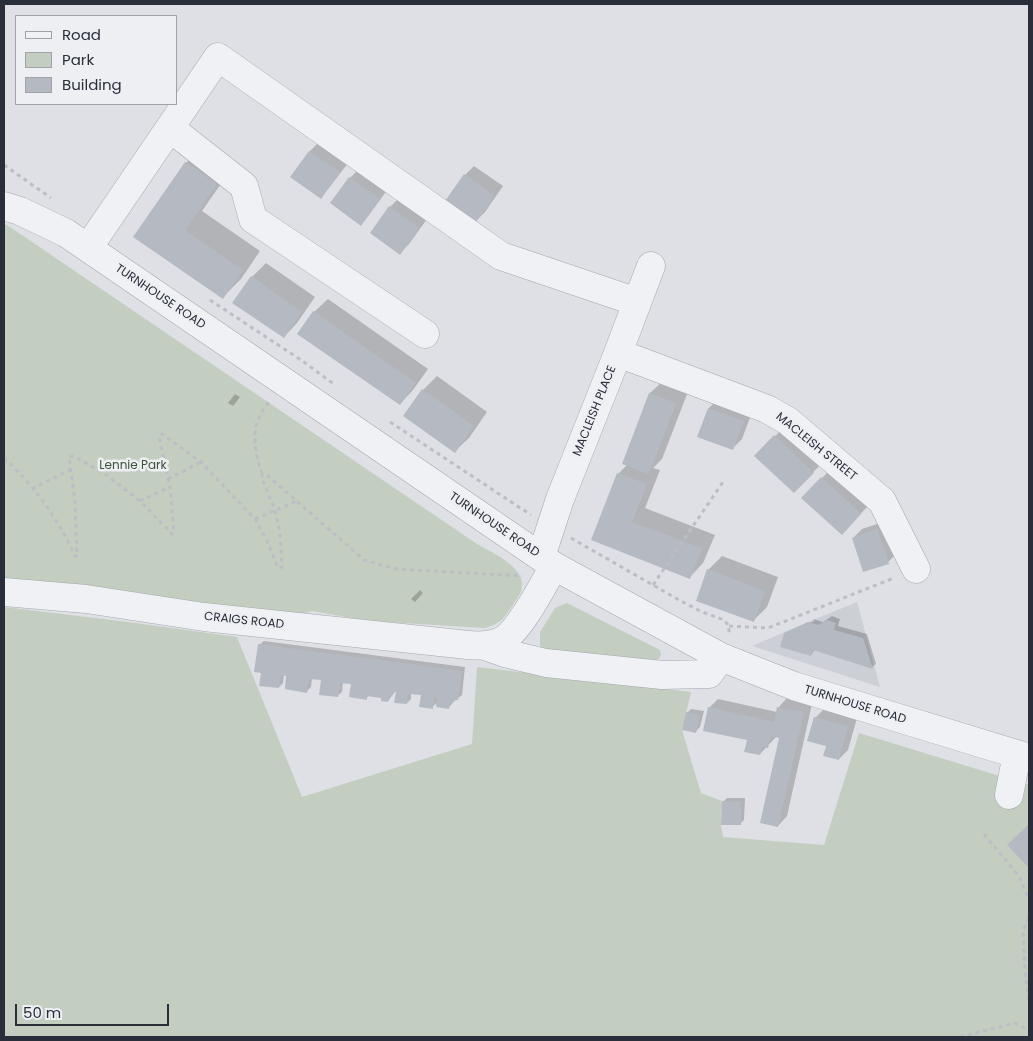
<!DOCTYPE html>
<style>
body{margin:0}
#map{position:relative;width:1033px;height:1041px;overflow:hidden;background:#dee0e5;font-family:Poppins,sans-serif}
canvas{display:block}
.frame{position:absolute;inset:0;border:5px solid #292e3a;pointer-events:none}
.legend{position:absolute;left:15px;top:15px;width:162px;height:90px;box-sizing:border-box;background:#edeff3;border:1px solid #9fa2a9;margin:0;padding:6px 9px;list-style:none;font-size:15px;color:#292e3a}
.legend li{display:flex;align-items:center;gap:10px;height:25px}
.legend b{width:25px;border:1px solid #9fa2a9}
.scale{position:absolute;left:15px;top:1004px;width:154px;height:22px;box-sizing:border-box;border:2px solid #292e3a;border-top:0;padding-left:6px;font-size:15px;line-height:18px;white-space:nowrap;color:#292e3a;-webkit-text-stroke:4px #edeff3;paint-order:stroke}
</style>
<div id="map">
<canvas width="1033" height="1041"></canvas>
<div class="frame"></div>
<ul class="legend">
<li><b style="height:6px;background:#f0f1f4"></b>Road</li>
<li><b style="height:14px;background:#c3cec0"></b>Park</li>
<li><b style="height:14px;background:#b5b9c1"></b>Building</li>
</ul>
<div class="scale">50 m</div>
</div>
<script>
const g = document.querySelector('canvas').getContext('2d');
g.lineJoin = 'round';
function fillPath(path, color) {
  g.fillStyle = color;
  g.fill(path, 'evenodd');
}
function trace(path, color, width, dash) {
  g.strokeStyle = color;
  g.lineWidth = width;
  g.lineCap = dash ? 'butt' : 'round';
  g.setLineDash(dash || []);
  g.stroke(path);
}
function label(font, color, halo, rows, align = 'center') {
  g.font = font + ' Poppins,sans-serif';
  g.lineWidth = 5;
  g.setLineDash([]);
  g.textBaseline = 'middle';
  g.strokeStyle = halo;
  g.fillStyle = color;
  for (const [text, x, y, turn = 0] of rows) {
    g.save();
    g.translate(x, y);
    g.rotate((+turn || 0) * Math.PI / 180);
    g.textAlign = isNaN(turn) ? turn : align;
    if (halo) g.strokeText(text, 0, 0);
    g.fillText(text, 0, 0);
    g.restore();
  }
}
const built = new Path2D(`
 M857,602l23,85 -128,-41 56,-24z`);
const green = new Path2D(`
 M4,224l3,1 470,319c14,8 46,22 45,41 0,7 -4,12 -8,18 -9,14 -12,20 -29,25l-116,-7 -57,-10 -17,5 -291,-35z
 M567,603l93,47 1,5 -6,10 -113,-16 -2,-4v-13l15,-24z
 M4,607l124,15 109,15 65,160 170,-53 5,-77 214,25 -9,38 19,63 21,8 -1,24 2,12 101,8 35,-112 170,52v252h-1025z`);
const shadow = new Path2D(`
 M319,142l29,21 -19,25 -9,9 -28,-20 18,-26z
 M204,145l30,20 -32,46 58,40 -19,28 -18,18 -88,-60 51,-74z
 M474,166l29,20 -18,26 -9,9 -11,-46z
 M359,169l29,20 -19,26 -9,9 -10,-46z
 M399,198l28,21 -18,25 -9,9 -10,-46z
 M266,263l49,34 -18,26 -13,14 -50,-34 18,-26z
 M328,299l100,70 -15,21 -13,14 -86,-92z
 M437,376l50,36 -18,26 -14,13 -32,-61z
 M664,380l25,9 -27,70 -9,9 7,2 -15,38 70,27 -12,28 -13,14 -97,-37 26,-67 8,-8 -4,-1 27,-71z
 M235,394l5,3 -7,9 -5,-3z
 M718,399l34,13 -10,27 -9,9 -34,-12 10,-28z
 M784,427l38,36 -28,29 -38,-36z
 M831,469l38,36 -27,28 -39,-36z
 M886,521l11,32 -9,9 -35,-24 9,-9z
 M722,556l56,21 -11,30 -14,14 -45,-51z
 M420,590l3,3 -8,9 -4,-3z
 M832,616l8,3 -2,7 29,8 9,30 -4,3 -57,-18 -4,6 -26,-22 2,-1v1l27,-12 -1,-2 10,3z
 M264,641l201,26 -3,28 -9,7 -1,2 -4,4 -10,-6 -6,5 -10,-13 -11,-1v6l-4,4 -10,-14 -9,12 -5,-4 -13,-2 -4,3 -14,-15 -9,-1 -1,10 -5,4 -15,-17 -10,-1 -1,9 -4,4 -19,-16 -4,-1 -1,9 -4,4 -17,-15 -3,-27z
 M787,698l25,6 -25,112 -9,10 2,-89 -3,-1 -17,18 -12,-15 -39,-31 9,-9 59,13 1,-4z
 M691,709l13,2 -4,16 -5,5 -8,-19z
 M824,709l33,9 -9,32 -9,9 -12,-14 -12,-27z
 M727,798h18l-1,22 -4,4 -17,-22z`);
const building = new Path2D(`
 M309,151l31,21 -19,27 -31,-22z
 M185,162l32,22 -32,46 58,40 -20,29 -90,-62z
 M464,174l31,22 -19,26 -31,-21z
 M349,177l31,22 -19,27 -31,-23z
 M389,206l30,22 -19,27 -30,-22z
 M251,276l51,36 -18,26 -52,-35z
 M313,311l103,72 -16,22 -103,-71z
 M422,389l52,37 -19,27 -52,-37z
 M649,393l27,10 -27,71 -27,-10z
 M708,408l36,13 -11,29 -36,-13z
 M774,435l40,38 -20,20 -40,-37z
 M617,473l30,11 -15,38 70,26 -12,31 -99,-39z
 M821,477l40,37 -19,21 -41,-37z
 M877,529l12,35 -26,8 -11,-34z
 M707,569l58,22 -11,31 -58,-21z
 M827,620l9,3 -2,7 29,8 10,31 -60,-19 -2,6 -31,-9 4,-14 24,-11 10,3z
 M258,644l204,27 -4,29h-3l-1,2 -5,2v5l-13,-2 1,-9 -3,-1 -1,12 -14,-2 2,-12 -13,-1 -1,10 -13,-1 2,-11h-3l-1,4h-3l-1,6 -7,-1v-3l-14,-2v4l-18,-3 2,-13 -11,-1 -2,14 -19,-2 2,-15 -12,-1 -2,14 -22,-4 1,-13 -5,-1 -2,13 -20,-2 2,-13 -7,-1z
 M708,707l66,15 3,-15 27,5 -26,115 -18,-4 19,-85 -8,-2 -3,12 -6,-1 -2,8 -16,-3 3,-12 -44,-9z
 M686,712l14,3 -4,18 -14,-3z
 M814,717l34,9 -9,34 -16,-4 3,-10 -19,-5z
 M722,801l19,1v23h-20z
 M1029,824v44l-22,-23z`);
const path = new Path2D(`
 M4,165l47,33
 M210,300l91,60 34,25
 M390,422l141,93
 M4,458c30,27 54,61 71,98h2l-2,-54 -6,-45 5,-1 31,18 35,27 32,33 2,-2 -4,-45 -11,-50 3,-3 39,28 54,57 12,22 11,27 4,-1 -2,-34 -5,-23 -13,-31v-5l5,1 97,85 32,9 126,7
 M262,474c-5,-14 -9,-32 -6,-48 2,-9 8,-18 14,-26
 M168,479l33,-17
 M32,489l39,-20
 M140,501l30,-14
 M255,519l42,-18
 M571,538l108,62 21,11 24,9 5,6v10
 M653,585l70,-103
 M729,626l39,2 126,-50
 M984,834l35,42 10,24
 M1029,918l-6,12 2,42 4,29
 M960,1037l55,-14 14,7`);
const minor = new Path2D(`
 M170,128l74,58 9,33 172,115
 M4,206l16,5 46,22 488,333 167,91 73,29 235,72
 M88,248l130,-191 283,199 136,46
 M618,353l149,56 21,12 94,80 34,68
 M541,557l19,-58 58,-146 33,-87
 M4,592l82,7 118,18 264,28c11,1 21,1 31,-3 19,-7 44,-57 55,-76
 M485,646l23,8 38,9 116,12 47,-1 12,-17
 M1009,795l8,-41`);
const streetNames = [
 ["TURNHOUSE ROAD",160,297,34],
 ["MACLEISH PLACE",595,411,-68],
 ["MACLEISH STREET",816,447,39],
 ["TURNHOUSE ROAD",494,525,34],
 ["CRAIGS ROAD",244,621,6],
 ["TURNHOUSE ROAD",855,705,17]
];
const parkNames = [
 ["Lennie Park",133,466]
];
fillPath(built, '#cccfd6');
fillPath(green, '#c3cec0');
fillPath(shadow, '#0003');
fillPath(building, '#b5b9c1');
trace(minor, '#a4a7ae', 29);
trace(path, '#bcbec4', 3, [4, 4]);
trace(minor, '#f0f1f4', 28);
label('12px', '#292e3a', '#edeff3', streetNames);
label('12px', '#3c5438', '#edeff3', parkNames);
</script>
